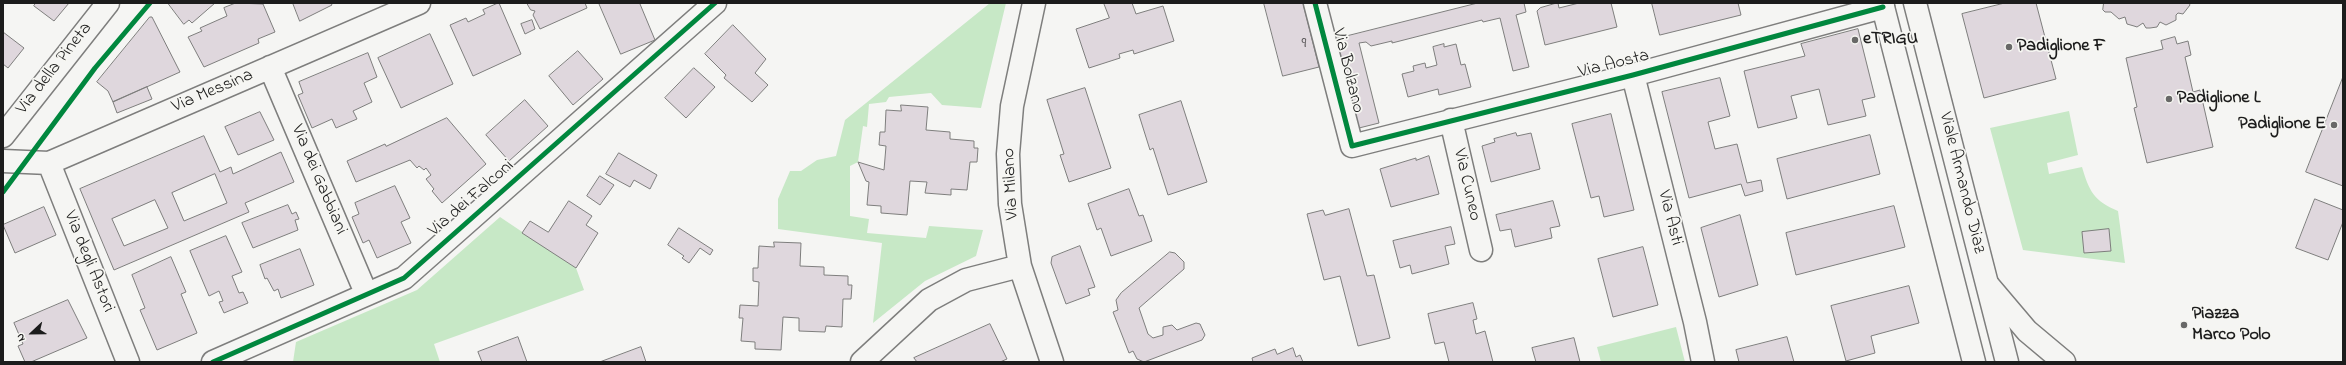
<!DOCTYPE html>
<style>
body{margin:0}
#map{position:relative;width:2346px;height:365px;overflow:hidden;background:#f5f5f3;font-family:"Indie Flower",sans-serif}
canvas{display:block}
.frame{position:absolute;inset:0;border:4px solid #1c1c1c;pointer-events:none}
.north{position:absolute;left:12px;top:313px;width:40px;height:40px;-webkit-text-stroke:3px #f6f6f2;paint-order:stroke;rotate:248deg;font-size:11px;font-weight:700;line-height:16px;text-align:center;color:#1c1c1c}
.north::after{content:'';display:block;margin:auto;width:14px;height:18px;background:#1c1c1c;clip-path:polygon(50% 0,100% 100%,50% 72%,0 100%)}
</style>
<div id="map">
<canvas width="2346" height="365"></canvas>
<div class="frame"></div>
<div class="north">N</div>
</div>
<script>
const g = document.querySelector('canvas').getContext('2d');
g.lineJoin = 'round';
function fillPath(path, color) {
  g.fillStyle = color;
  g.fill(path, 'evenodd');
}
function trace(path, color, width, dash) {
  g.strokeStyle = color;
  g.lineWidth = width;
  g.lineCap = dash ? 'butt' : 'round';
  g.setLineDash(dash || []);
  g.stroke(path);
}
function label(font, color, halo, rows, align = 'center') {
  g.font = font + ' "Indie Flower",sans-serif';
  g.lineWidth = 3.5;
  g.setLineDash([]);
  g.textBaseline = 'middle';
  g.strokeStyle = halo;
  g.fillStyle = color;
  for (const [text, x, y, turn = 0] of rows) {
    g.save();
    g.translate(x, y);
    g.rotate((+turn || 0) * Math.PI / 180);
    g.textAlign = isNaN(turn) ? turn : align;
    if (halo) g.strokeText(text, 0, 0);
    g.fillText(text, 0, 0);
    g.restore();
  }
}
const green = new Path2D(`
 M990,3h16l-25,105 -39,-3 -11,-12 -42,4 -3,5 -17,2 -2,23 -4,-1 -5,36 -8,4v50l19,3 -2,14 59,5 3,-12 54,4 -7,26 -51,25 -52,42 9,-80 -104,-14v-30l12,-28h11l16,-11 19,-4 9,-36z
 M2069,111l9,44 -31,8 2,11 33,-7c7,24 12,34 36,44l7,52 -102,-13 -33,-122z
 M500,217l76,51 8,22 -150,54 6,18h-147l3,-20 121,-52z
 M1676,327l9,35h-84l-4,-15z`);
const building = new Path2D(`
 M36,3h33l-15,18 -20,-15z
 M168,3h47l-23,20 -3,-3 -5,4z
 M236,3l27,1 12,28 -17,7 1,4 -55,24 -16,-30 14,-6 -2,-3 27,-12 -3,-8z
 M293,3h38l1,2 -32,16z
 M499,3l22,51 -48,22 -23,-51 16,-7 2,4 17,-8 -2,-4z
 M527,3h58l2,5 -47,21 -7,-14 2,-4 -4,-1z
 M599,3h42l-1,1 15,36 -34,14z
 M1104,3h28l4,11 27,-8 11,35 -40,13 -1,-4 -14,4 1,4 -31,10 -13,-39 33,-11z
 M1264,3h39l16,64 -36,9z
 M1478,3h46l2,9 -10,3 13,52 -16,4 -13,-53 -17,4 -1,-2 -90,23v-2l-21,5 -5,-4 -7,1 20,80 -20,5 -23,-89z
 M1558,3l1,5 20,-5h32l6,24 -72,18 -8,-34 3,-3z
 M1652,3h86l3,12 -81,20z
 M2005,3h31l20,76 -72,19 -22,-84z
 M2104,3h85l1,2 -7,9 -5,-1 -2,2v5l-10,5 -6,-3 -3,5 -7,1h-4l-3,-5 -6,4 -3,-1 -7,-2 -2,-7 -6,2 -8,-7h-6l-2,-2z
 M150,17h2l28,55 -67,30 -5,-11 -11,-9z
 M532,20l3,9 -10,5 -4,-10z
 M733,25l33,34 -11,14 13,12 -16,17 -28,-24 2,-3 -21,-21z
 M1858,29l17,68 -13,3 4,16 -38,9 -9,-36 -28,7 6,22 -39,10 -14,-57 61,-15 -4,-12z
 M3,32l21,16 -16,20 -5,-4z
 M430,34l23,50 -52,24 -23,-50z
 M2175,37l2,7 11,-3 3,14 -6,2 8,35 7,-2 13,57 -66,16 -13,-55 3,-1 -11,-49 37,-9 -2,-8z
 M1444,44v3l12,-3 5,21 4,-1 6,23 -32,8 -1,-6 -30,8 -6,-23 12,-3 -1,-5 12,-3 1,5 11,-3 -4,-18z
 M578,51l25,28 -30,26 -24,-29z
 M368,53l9,24 -13,6 8,19 -19,9 4,8 -21,9 -4,-9 -20,9 -14,-33 5,-2 -4,-11z
 M694,68l21,19 -29,31 -21,-20z
 M2343,77v109l-37,-14z
 M1720,78l10,38 -22,6 7,27 22,-5 10,39 14,-3 2,11 -18,5 -4,-12 -52,14 -27,-106z
 M147,87l5,12 -35,14 -4,-11z
 M1085,88l26,80 -42,14 -9,-27 4,-1 -17,-54z
 M525,100l23,26 -39,35 -23,-26z
 M1181,101l26,81 -39,13 -15,-47 -3,2 -11,-35z
 M901,105l27,2 -2,23 24,2v7l24,2v7h4l-1,14h-7l-3,28 -16,-1v6l-26,-2 2,-11 -17,-1 -3,34 -26,-2v-7l-14,-1 2,-23 -3,-1 -8,-19 26,8 2,-24 -7,-1 1,-13h5l1,-22 15,1z
 M260,112l14,28 -36,15 -13,-28z
 M1611,114l23,96 -30,7 -5,-21 -8,2 -19,-74z
 M447,118l39,46 -44,39 -10,-12 2,-2 -8,-10 5,-4 -5,-7 -2,2 -5,-4 -2,2 -7,-8 -54,22 -9,-21 38,-17 1,2z
 M1516,133l1,3 14,-3 9,36 -49,13 -9,-36 13,-4 -1,-3z
 M1870,135l10,39 -93,25 -10,-40z
 M204,136l16,36 11,-5 2,7 48,-22 13,30 -49,21 4,9 -135,58 -34,-81zM215,174l12,29 -43,18 -12,-28zM155,200l13,28 -44,18 -12,-27z
 M619,153l38,22 -7,14 -16,-9 -4,7 -24,-13z
 M1429,156l10,38 -48,13 -11,-38 36,-11v2z
 M600,176l14,9 -14,20 -13,-9z
 M395,186l15,32 -9,4 10,21 -34,15 -8,-18 -6,3 -11,-26 7,-3 -4,-11z
 M1129,189l10,27 4,-1 9,26 -41,15 -10,-28 -4,2 -9,-26z
 M2315,199l28,11v12l-15,38 -32,-12z
 M569,201l23,15 -6,9 12,8 -22,35 -54,-35 8,-12 18,11z
 M1553,201l7,25 -10,2 2,10 -37,9 -4,-18 -11,2 -4,-16z
 M288,205l4,9 4,-2 3,7 -4,1 3,10 -45,18 -11,-25z
 M1894,206l11,41 -109,28 -10,-42z
 M44,207l12,28 -41,18 -12,-28z
 M1349,209l18,67 7,-1 16,63 -32,8 -18,-70 -16,4 -17,-66 16,-4 2,5z
 M1740,215l18,70 -39,12 -18,-69z
 M1451,227l4,17 -10,2 4,18 -37,10 -2,-9 -10,3 -7,-27z
 M679,228l34,22 -3,5 -10,-7 -11,15 -7,-5 2,-2 -16,-11z
 M2109,229l2,22 -27,2 -2,-21z
 M226,236l16,36 -10,4 7,17 4,-1 5,11 -24,10 -5,-11 4,-1 -4,-10 -10,5 -19,-45z
 M774,242l27,1 -1,23 24,1v8l24,1v9h4l-1,14h-8l-1,28 -16,-1 -1,6 -26,-1v-13l-16,-1 -2,33 -26,-1v-7l-14,-1 2,-23h-4l1,-13 18,1 1,-24 -6,-1v-13h5l1,-22 15,1z
 M1080,246l15,41 -7,2 2,6 -24,9 -15,-41 1,-6z
 M1643,247l15,58 -45,12 -15,-58z
 M300,249l14,36 -33,13 -3,-9 -4,2 -7,-13 -2,1 -5,-14z
 M1170,252l5,1 9,9v7l-45,39 9,26 5,4 10,-3v-8l9,-2 5,5 19,-7 4,1 5,11 -3,5 -58,22 -7,-3 -4,-8 -4,2 -16,-41 5,-2 -2,-10 5,-7z
 M171,257l15,35 -5,2 16,39 -40,17 -17,-40 5,-2 -13,-33z
 M1909,286l10,37 -48,13 4,17 -29,8 -15,-55z
 M68,300l19,38 -56,24h-6l-7,-16 5,-2 -9,-21z
 M1473,303l4,16 -4,1 3,14 9,-3 8,31h-44l-5,-20 -9,2 -7,-30z
 M990,324l17,35 -7,3h-83l-3,-4z
 M518,337l9,25h-45l-4,-10z
 M1787,337l7,25h-55l-3,-12z
 M1574,338l6,24h-44l-4,-14z
 M641,347l5,15h-46z
 M1293,348l3,9 4,-2 3,7h-50l-1,-4 23,-9 2,5z`);
const minor = new Path2D(`
 M1034,3l-22,103 -4,48 2,50 10,62 32,96
 M1315,3l37,143 281,-71 250,-68
 M270,67l96,226
 M1633,75l62,247 8,40
 M1451,120l30,130
 M3,136l105,-133
 M3,161l46,2 370,-160
 M49,163l79,199
 M1988,285l39,46 37,31
 M213,362l191,-84 311,-275
 M862,362l67,-62 37,-20 54,-14`);
const major = new Path2D(`
 M1882,3l92,359
 M1915,3l92,359`);
const cycleway = new Path2D(`
 M1315,3l37,143 281,-71 250,-68
 M3,192l92,-124 55,-65
 M213,362l191,-84 311,-275`);
const markers = [
 [1855,40,4,"#686867"],
 [2009,47,4,"#686867"],
 [2169,99,4,"#686867"],
 [2334,125,4,"#686867"],
 [2184,325,4,"#686867"]
];
const numberNames = [
 ["9",1304,44]
];
const poiNames = [
 ["eTRIGU",1863,40],
 ["Padiglione F",2017,47],
 ["Padiglione L",2177,99],
 ["Padiglione E",2326,125,"right"],
 ["Piazza",2192,315],
 ["Marco Polo",2192,336]
];
const streetNames = [
 ["Via Aosta",1614,65,-14],
 ["Via della Pineta",55,69,-52],
 ["Via Bolzano",1347,71,76],
 ["Via Messina",213,92,-23],
 ["Via dei Gabbiani",318,180,67],
 ["Viale Armando Diaz",1961,183,76],
 ["Via Milano",1012,184,-93],
 ["Via Cuneo",1466,185,77],
 ["Via dei Falconi",472,199,-41],
 ["Via Asti",1669,218,76],
 ["Via degli Astori",88,262,68]
];
fillPath(green, '#c7e8c6');
fillPath(building, '#dfd7dd');
trace(building, '#7e7e7d', 1);
trace(minor, '#7e7e7d', 25);
trace(major, '#7e7e7d', 25);
trace(minor, '#f5f5f3', 22);
trace(major, '#f5f5f3', 22);
trace(cycleway, '#00873e', 5);
for (const [x, y, r, color] of markers) {
  const dot = new Path2D();
  dot.arc(x, y, r, 0, 2 * Math.PI);
  g.fillStyle = color;
  g.fill(dot);
  trace(dot, '#f6f6f2', 1.5);
}
label('16px', '#4d4b4c', null, numberNames);
label('bold 18px', '#1c1c1c', '#f6f6f2', poiNames, 'left');
label('18px', '#1c1c1c', '#f6f6f2', streetNames);
</script>
